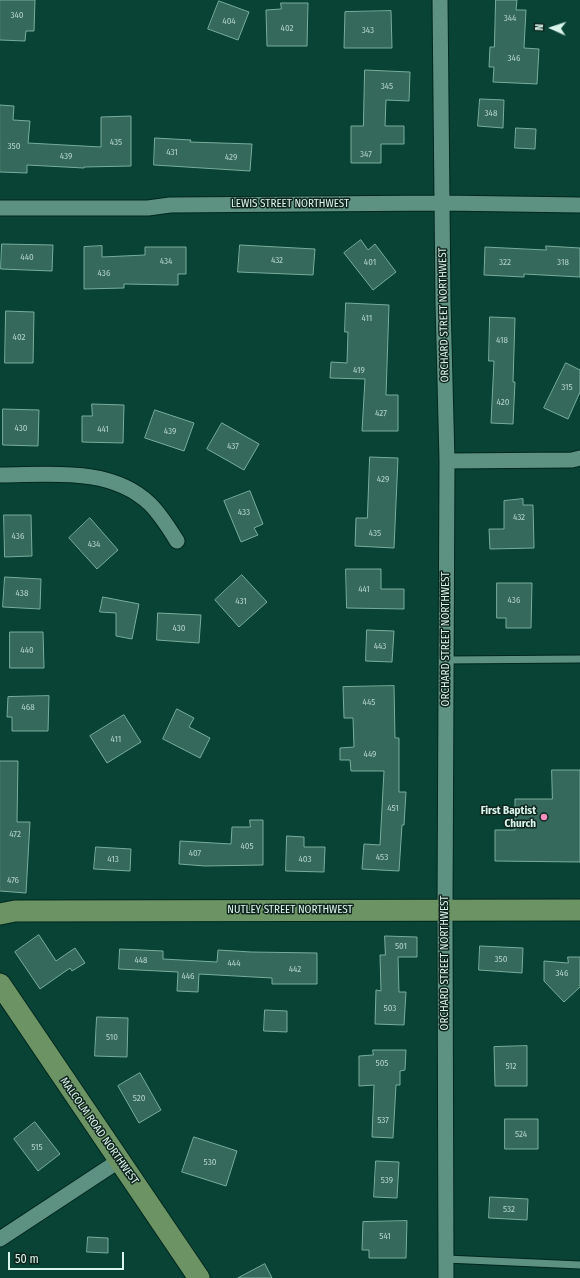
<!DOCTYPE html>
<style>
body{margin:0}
#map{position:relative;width:580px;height:1278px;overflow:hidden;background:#084336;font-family:"Fira Sans Condensed",sans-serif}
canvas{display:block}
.north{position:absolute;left:532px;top:8px;width:40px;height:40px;-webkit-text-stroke:3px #0f251e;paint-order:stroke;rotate:273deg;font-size:11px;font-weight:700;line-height:16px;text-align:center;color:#d9f4eb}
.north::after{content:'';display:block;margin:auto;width:14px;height:18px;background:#d9f4eb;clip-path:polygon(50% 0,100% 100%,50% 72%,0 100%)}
.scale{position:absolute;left:8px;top:1252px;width:116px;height:18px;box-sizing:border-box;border:2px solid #d9f4eb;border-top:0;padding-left:5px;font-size:12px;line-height:14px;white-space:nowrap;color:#d9f4eb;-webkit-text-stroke:3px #0f251e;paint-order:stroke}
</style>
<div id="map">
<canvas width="580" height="1278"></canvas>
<div class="north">N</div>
<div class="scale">50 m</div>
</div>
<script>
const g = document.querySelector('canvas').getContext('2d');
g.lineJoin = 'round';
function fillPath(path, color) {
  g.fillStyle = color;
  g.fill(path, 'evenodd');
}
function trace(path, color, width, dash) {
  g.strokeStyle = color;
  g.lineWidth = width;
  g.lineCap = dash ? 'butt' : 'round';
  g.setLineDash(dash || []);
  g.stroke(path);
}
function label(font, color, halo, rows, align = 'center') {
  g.font = font + ' "Fira Sans Condensed",sans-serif';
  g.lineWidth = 3;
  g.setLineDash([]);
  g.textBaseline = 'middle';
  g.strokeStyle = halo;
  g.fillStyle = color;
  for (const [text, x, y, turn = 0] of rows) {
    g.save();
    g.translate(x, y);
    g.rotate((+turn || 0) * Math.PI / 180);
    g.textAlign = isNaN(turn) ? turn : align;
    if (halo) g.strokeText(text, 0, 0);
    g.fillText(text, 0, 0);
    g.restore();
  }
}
const building = new Path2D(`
 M0,0h35l-1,31h-8l-1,10 -25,-1z
 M496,0h21l-1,10h10l-2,38 15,1 -2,35 -44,-2 1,-15h-5l1,-20h4z
 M219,1l30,11 -11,28 -30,-11z
 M281,3h27l-1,43h-40l-1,-36 15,-1z
 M391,11l1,37h-48l1,-36z
 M365,70l45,2 -1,29 -23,-1 -1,26h19v18h-23v19h-30v-37h12z
 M480,99l24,1 -1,28 -25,-2z
 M0,105l14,1 -1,14 17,1 -2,22 73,4v-30l30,-1v50l-47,1v1l-57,-3v8l-27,-1z
 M516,128l20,1 -1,20 -20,-1z
 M155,138l36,2 -1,2 62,2 -2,27 -96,-6z
 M361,240l7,10 7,-6 21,28 -23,18 -29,-37z
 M2,244l51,1 -1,26 -51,-2z
 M240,245l75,4 -2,26 -75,-3z
 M102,246v11l43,-2v-8h41v27h-8v11l-54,-1v4l-40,1v-42z
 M546,246l34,2v29l-56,-3v3l-40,-2 1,-28 61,3z
 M346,303l43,2 -3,90h12v36h-36l3,-52 -35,-1 1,-16 16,1 1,-31h-3z
 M6,311l28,1 -1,51h-28z
 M490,317l25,1 -2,64h2l-2,42 -22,-1 3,-62h-5z
 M566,363l14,7v22l-12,27 -24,-11z
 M92,404l32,1 -1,38 -41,-1v-26h10z
 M3,409l36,1 -1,36 -35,-1z
 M155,410l39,13 -10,28 -39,-13z
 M222,423l37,21 -15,26 -37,-21z
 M370,457l28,1 -4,90 -39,-2 1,-28h11z
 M250,491l13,33 -9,4 4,7 -17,7 -17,-41z
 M523,499v6h10l1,43 -44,1 -1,-20h15v-28z
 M4,515h27l1,41 -27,1z
 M90,518l28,32 -21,19 -28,-31z
 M346,569h35v20h23v20l-57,-1z
 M242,575l25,27 -28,25 -24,-27z
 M5,577l36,2 -1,30 -37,-2z
 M497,583h35l-1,45h-25v-10h-9z
 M103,597l36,7 -7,35 -16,-3v-23l-16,-1z
 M158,613l43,2 -2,28 -42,-3z
 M367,630l27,1 -2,31 -26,-1z
 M10,632h33l1,36h-34z
 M394,686l1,52h4v54h7l-2,33h-2l-3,46 -37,-2 2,-25 16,1 4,-74h-33l-1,-11h-10v-12l14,-1 -1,-29h-9l-1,-31z
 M49,696l-1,35h-36v-14h-5l1,-20z
 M177,709l17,9 -5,9 21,11 -10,20 -37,-19z
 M124,715l17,27 -34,21 -17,-27z
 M0,761h18l-1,61h13l-4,71 -26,-2z
 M552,770h28v92l-85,-1v-31h20v-31h37z
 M250,820h13v45l-58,1 -26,-2 1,-23 51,3 1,-17h18z
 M287,836l17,1v10h21l-1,25 -38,-1z
 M96,847l35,2 -1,22 -36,-2z
 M39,935l17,26 19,-13 10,15 -13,8 -2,-3 -30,21 -25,-37z
 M385,936l32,1v20h-19l1,35h7l-2,33 -29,-1 1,-34 5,1 -1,-36h5z
 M480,946l43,2 -1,25 -43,-3z
 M120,949l43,2v8l54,3 1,-12 33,2 66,1v31h-45v-6l-73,-4 -1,18 -21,-1 1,-19 -59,-3z
 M568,957h12v30l-16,15 -20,-21v-20l24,2z
 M265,1010l22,1v21l-23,-1z
 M97,1017l31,1 -1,39 -32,-1z
 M527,1046v40h-32l-1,-39z
 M373,1050h33l-1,20 -5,1v14h-4l-3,53 -21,-1 2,-52 -15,1v-30l14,-1z
 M140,1073l21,37 -22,13 -21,-37z
 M505,1119h33v30h-33z
 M35,1122l25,32 -22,17 -24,-32z
 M194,1137l43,14 -11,35 -44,-14z
 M376,1161l23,1 -2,36 -23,-1z
 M490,1197l38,2 -1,21 -38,-2z
 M407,1221l-1,37h-37v-8h-7l1,-28z
 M88,1237l20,1v15l-21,-1z
 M265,1264l7,14h-34z`);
const lane = new Path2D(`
 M446,660l134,-1
 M446,1259l134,6`);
const street = new Path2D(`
 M440,0l3,302 4,159 -2,449 1,368
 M0,208h148l22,-3 272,-2 138,2
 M447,461l125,-1 8,-2
 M0,475c49,0 111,-9 150,29 11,11 19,24 27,37
 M0,1239l120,-79`);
const secondary = new Path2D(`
 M0,914l15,-3 565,-1
 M0,984l199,294`);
const markers = [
 [544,817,4,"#fd8ebf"]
];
const numberNames = [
 ["340",17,15],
 ["344",510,18],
 ["404",229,21],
 ["402",287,28],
 ["343",368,30],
 ["346",514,58],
 ["345",387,86],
 ["348",491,113],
 ["435",116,142],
 ["350",14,146],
 ["431",172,152],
 ["347",366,154],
 ["439",66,156],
 ["429",231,157],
 ["440",27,257],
 ["432",277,260],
 ["434",166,261],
 ["401",370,262],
 ["322",505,262],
 ["318",563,262],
 ["436",104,273],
 ["411",367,318],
 ["402",19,337],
 ["418",502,340],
 ["419",359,370],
 ["315",567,387],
 ["420",503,402],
 ["427",381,413],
 ["430",21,428],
 ["441",103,429],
 ["439",170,431],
 ["437",233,446],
 ["429",383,479],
 ["433",244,512],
 ["432",519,517],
 ["435",375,533],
 ["436",18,536],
 ["434",94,544],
 ["441",364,589],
 ["438",22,593],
 ["436",514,600],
 ["431",241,601],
 ["430",179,628],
 ["443",380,646],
 ["440",27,650],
 ["445",369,702],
 ["468",28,707],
 ["411",116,739],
 ["449",370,754],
 ["451",393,808],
 ["472",15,834],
 ["405",247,846],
 ["407",195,853],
 ["453",382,857],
 ["413",113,859],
 ["403",305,859],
 ["476",13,880],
 ["501",401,946],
 ["350",501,959],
 ["448",141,960],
 ["444",234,963],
 ["442",295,969],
 ["346",562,973],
 ["446",188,976],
 ["503",390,1008],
 ["510",112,1037],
 ["505",382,1063],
 ["512",511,1066],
 ["520",139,1098],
 ["537",383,1120],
 ["524",521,1134],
 ["515",37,1147],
 ["530",210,1162],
 ["539",387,1180],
 ["532",509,1209],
 ["541",385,1236]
];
const streetNames = [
 ["LEWIS STREET NORTHWEST",290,204],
 ["ORCHARD STREET NORTHWEST",444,315,-91],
 ["ORCHARD STREET NORTHWEST",446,639,-90],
 ["NUTLEY STREET NORTHWEST",290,910],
 ["ORCHARD STREET NORTHWEST",445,963,-90],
 ["MALCOLM ROAD NORTHWEST",99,1131,55]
];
const poiNames = [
 ["First Baptist",536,811],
 ["Church",536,824]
];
fillPath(building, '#35695b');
trace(building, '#78ad9d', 1);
trace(lane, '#00271e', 9);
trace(street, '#00271e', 17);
trace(secondary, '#00271e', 23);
trace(lane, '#5d9282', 7);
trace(street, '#5d9282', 15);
trace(secondary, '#6b9363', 21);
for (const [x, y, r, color] of markers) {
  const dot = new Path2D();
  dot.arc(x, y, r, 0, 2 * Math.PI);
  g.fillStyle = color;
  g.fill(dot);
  trace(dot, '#0f251e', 1.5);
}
label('9px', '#b0d1c7', null, numberNames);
label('11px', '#d9f4eb', '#0f251e', streetNames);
label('bold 11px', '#d9f4eb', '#0f251e', poiNames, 'right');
</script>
